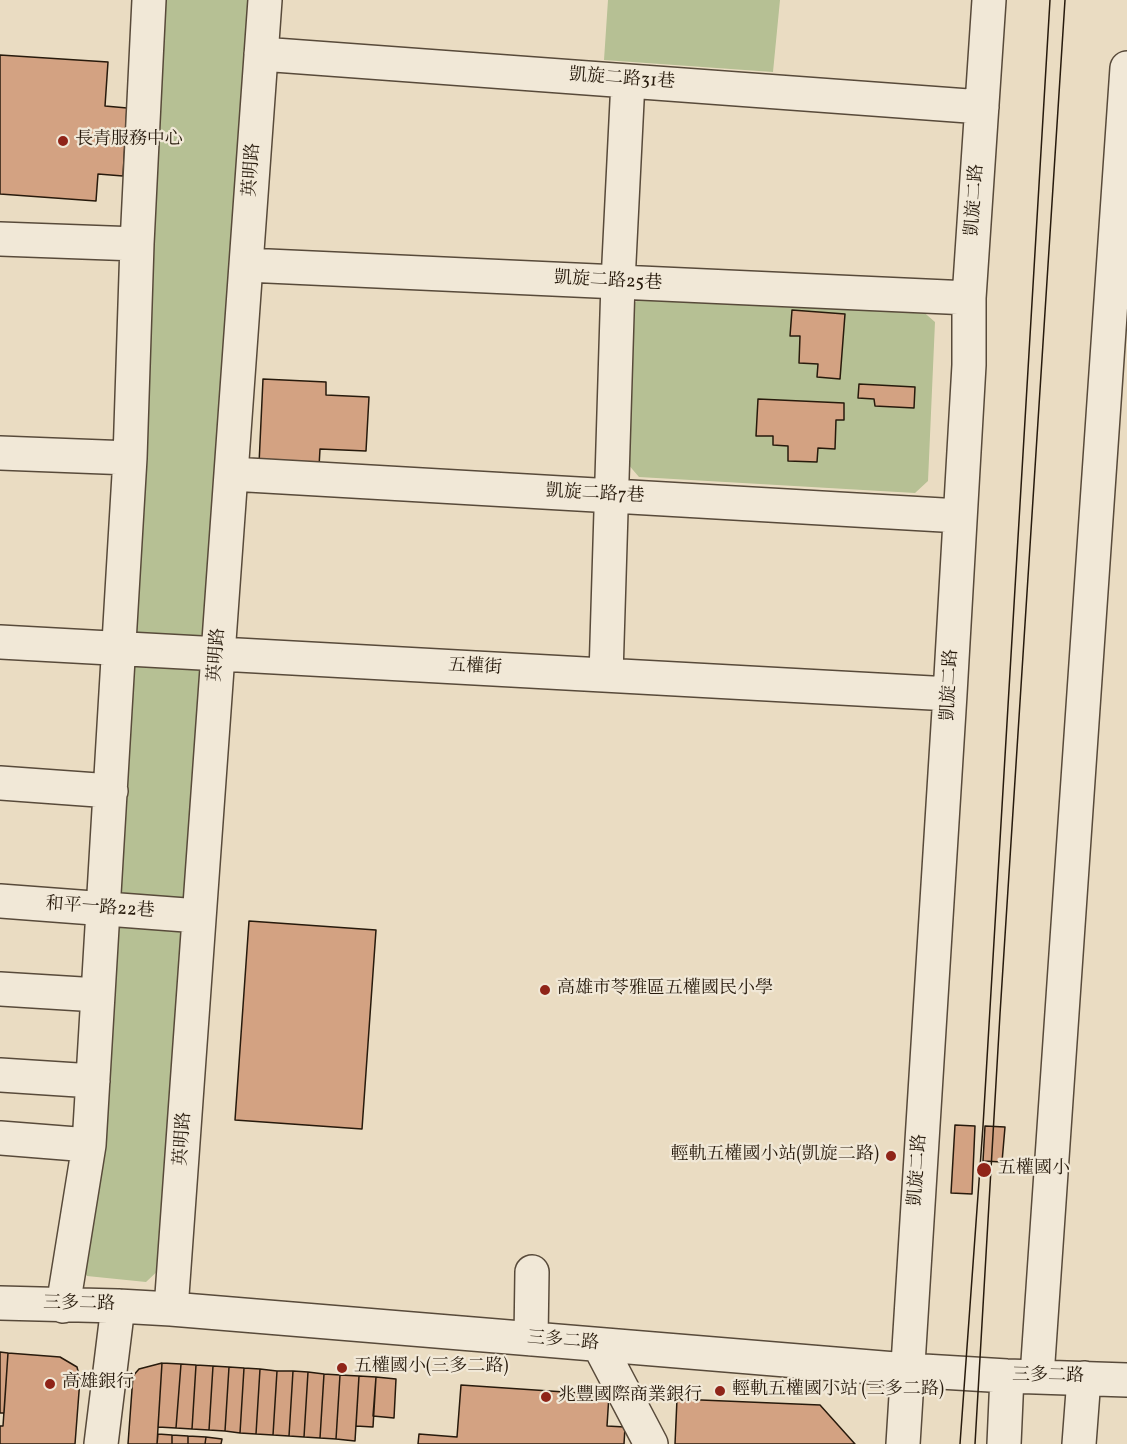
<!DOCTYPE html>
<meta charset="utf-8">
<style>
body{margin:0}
canvas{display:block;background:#eadcc2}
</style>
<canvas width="1127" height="1444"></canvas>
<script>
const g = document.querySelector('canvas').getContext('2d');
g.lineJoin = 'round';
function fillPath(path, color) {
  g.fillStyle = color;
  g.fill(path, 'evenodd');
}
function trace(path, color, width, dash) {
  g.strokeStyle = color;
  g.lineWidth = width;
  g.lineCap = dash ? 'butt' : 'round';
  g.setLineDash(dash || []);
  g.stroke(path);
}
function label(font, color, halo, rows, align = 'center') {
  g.font = font + ' Vollkorn,"Noto Serif TC",serif';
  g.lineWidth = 4.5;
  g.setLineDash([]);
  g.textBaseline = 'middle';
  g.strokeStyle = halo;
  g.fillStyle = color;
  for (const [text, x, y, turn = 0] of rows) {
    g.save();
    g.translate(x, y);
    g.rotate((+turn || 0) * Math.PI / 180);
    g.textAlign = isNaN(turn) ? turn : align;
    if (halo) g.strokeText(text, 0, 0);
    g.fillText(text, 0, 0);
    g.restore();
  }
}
const green = new Path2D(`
 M160,0h92l-89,1266 -17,16 -59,-6 -10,-15z
 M608,0h172l-7,72 -169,-12z
 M644,295l276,14 15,13 -7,159 -13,12 -276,-16 -12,-14 4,-157z`);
const building = new Path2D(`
 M0,55l108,7 -3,44 22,2 -4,68 -25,-2 -2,27 -96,-7z
 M792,310l53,4 -5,65 -23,-2 1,-13 -19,-1 1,-27h-10z
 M263,379l63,3v13l43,2 -3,54 -46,-2 -1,18 -60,-3z
 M859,384l56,3 -1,21 -39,-2 -1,-7 -16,-1z
 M758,399l86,4v17h-8l-1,29 -17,-1 -1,14 -29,-1v-15l-15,-1v-9h-17z
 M249,921l127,9 -14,199 -127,-9z
 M955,1125l20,1 -3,68 -21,-1z
 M985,1126l20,1 -3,35 -19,-1z
 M0,1352l8,1 -4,60h-4z
 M8,1353l52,4 17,10 3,12 -5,65h-75v-18h3z
 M162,1363l-5,81h-29l5,-68 6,-7z
 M162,1363l19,1 -5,64 -18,-1z
 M181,1364l15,1 -4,64 -16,-1z
 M196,1365l17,1 -4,64 -17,-1z
 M213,1366l16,1 -4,64 -16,-1z
 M229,1367l15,1 -4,65 -15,-2z
 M244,1368l16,1 -4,65 -16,-1z
 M260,1369l17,2 -4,64 -17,-1z
 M277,1371h16l-4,65 -16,-1z
 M293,1371l15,1 -4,65 -15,-1z
 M308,1372l16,2 -4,64 -16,-1z
 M324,1374l16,1 -4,64 -16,-1z
 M340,1375l19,1 -4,65 -19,-2z
 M359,1376l17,1 -3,50 -17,-1z
 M376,1377l20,2 -2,39 -21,-2z
 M461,1385l148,10 -2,31 18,1 -1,17h-206l1,-10 38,3z
 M677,1399l143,6 35,39h-180z
 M158,1434l14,1v9h-15z
 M172,1435l16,1v8h-16z
 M188,1436l18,1 -1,7h-17z
 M206,1437l16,2 -1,5h-16z`);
const minor = new Path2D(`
 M261,54l721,53
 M0,239l137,5
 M246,265l723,33
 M0,453l130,5
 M231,474l729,42
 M0,642l950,52
 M606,675l12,-393 10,-201
 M0,783l111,8
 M0,901l199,15
 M0,989l98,6
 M0,1075l93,6
 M0,1138l89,7
 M0,1303l118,3 53,3 736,61 100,6 120,4
 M63,1306l26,-161 41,-687 7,-214 12,-244
 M171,1309l94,-1309
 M531,1339l1,-67
 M599,1345l52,99
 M1037,1376l90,-1308
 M101,1444l17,-138
 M903,1444l47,-750 19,-329v-67l20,-298
 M1004,1444l3,-68
 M1079,1444l5,-66`);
const tram = new Path2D(`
 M960,1444l23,-318 67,-1126
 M975,1444l25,-430 65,-1014`);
const markers = [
 [63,141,6,"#8f2418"],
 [545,990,6,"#8f2418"],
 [891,1156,6,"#8f2418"],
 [984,1170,8,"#8f2418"],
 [342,1368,6,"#8f2418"],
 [50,1384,6,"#8f2418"],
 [720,1391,6,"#8f2418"],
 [546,1397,6,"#8f2418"]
];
const streetNames = [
 ["凱旋二路31巷",622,80,4],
 ["英明路",253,170,-86],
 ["凱旋二路",976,200,-86],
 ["凱旋二路25巷",608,282,3],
 ["凱旋二路7巷",595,495,3],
 ["英明路",218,655,-86],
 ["五權街",475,668,3],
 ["凱旋二路",951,685,-87],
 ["和平一路22巷",100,909,4],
 ["英明路",184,1139,-86],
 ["凱旋二路",919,1170,-86],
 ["三多二路",79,1305,1],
 ["三多二路",563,1342,5],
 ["三多二路",1048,1377,1]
];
const poiNames = [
 ["長青服務中心",75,141],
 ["高雄市苓雅區五權國民小學",557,990],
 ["輕軌五權國小站(凱旋二路)",879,1156,"right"],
 ["五權國小",998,1170],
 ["五權國小(三多二路)",354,1368],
 ["高雄銀行",62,1384],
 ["輕軌五權國小站 (三多二路)",732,1391],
 ["兆豐國際商業銀行",558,1397]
];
fillPath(green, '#b6c094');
fillPath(building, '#d3a282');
trace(building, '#271a0c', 1.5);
trace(minor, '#584a3a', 36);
trace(minor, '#f1e8d7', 33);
trace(tram, '#271a0c', 1.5);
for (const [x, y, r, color] of markers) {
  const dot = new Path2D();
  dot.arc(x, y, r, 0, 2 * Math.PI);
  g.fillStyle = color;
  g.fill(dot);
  trace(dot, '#f1e8d7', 2);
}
label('18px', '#271a0c', '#f1e8d7', streetNames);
label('18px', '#271a0c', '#f1e8d7', poiNames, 'left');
</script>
